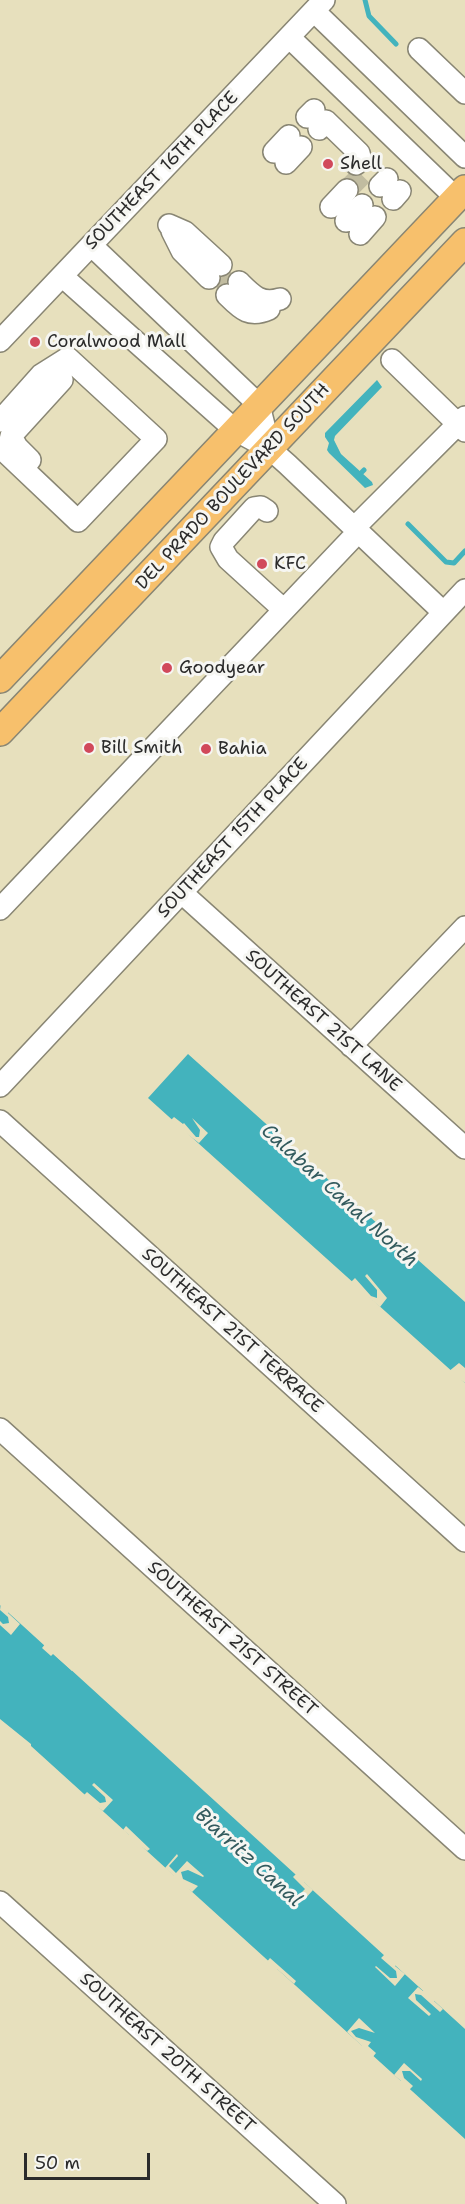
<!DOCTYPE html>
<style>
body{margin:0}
#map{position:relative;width:465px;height:2204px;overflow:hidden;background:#e7e0bd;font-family:"Shantell Sans",sans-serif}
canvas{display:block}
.scale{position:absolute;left:24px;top:2153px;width:126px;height:27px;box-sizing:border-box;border:3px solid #2b2b2b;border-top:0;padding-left:8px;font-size:18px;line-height:21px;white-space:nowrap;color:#2b2b2b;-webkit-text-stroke:4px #f6f6f2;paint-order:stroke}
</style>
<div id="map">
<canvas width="465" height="2204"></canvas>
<div class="scale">50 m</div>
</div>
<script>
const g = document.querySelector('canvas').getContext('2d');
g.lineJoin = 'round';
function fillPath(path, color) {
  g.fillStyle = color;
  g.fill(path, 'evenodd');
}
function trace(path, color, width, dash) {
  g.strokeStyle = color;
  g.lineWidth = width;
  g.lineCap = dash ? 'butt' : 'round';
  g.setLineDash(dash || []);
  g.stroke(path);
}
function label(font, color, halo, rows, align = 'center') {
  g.font = font + ' "Shantell Sans",sans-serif';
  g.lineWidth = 6;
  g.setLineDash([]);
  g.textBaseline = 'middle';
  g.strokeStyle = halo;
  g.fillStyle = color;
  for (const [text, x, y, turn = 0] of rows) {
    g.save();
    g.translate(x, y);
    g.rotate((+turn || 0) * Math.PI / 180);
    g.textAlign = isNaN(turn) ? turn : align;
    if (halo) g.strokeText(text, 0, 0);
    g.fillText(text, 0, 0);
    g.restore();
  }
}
const water = new Path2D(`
 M377,380l5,7 -47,49 -1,4 7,14 31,28 1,3 -8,3 -36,-35 -2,-3 2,-7 -4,-6v-4z
 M188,1054l277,248v81l-317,-285z
 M0,1605l465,424v110l-434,-393v-2l-31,-25z`);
const pier = new Path2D(`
 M174,1117l9,7 1,-1 12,14h3l1,-7 -8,-12 16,15 -9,10 -29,-22z
 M367,1274l20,24 -7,9 -29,-25 4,-4 16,18 6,2v-8l-12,-14z
 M459,1363l6,5v15l-4,-3 -2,2 -11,-10z
 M1,1602l8,8 -1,3 12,11 -9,11 -11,-10v-4l3,3 6,-1 -1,-6 -8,-7z
 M46,1643l28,26 -2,2 -19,-17 -2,2 -9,-8z
 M94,1783l19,17 -10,11 -7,-5 -2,2 -12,-11 5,-5 13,11 6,-1 -1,-5 -13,-12z
 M126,1826l24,23 -3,2 -5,-4 -3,2 -12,-11 2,-3 -6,-5z
 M177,1854l1,2 -9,10 7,7 11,-12 17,15 -1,1 -15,-7 -7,2 2,7 15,7 -6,6 -5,-4 -2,2 -12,-11 1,-3 -9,-8z
 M297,1873l8,7 -1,2 9,8 -9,10 -17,-16 12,11 6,-6 -12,-12z
 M386,1953l11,10 -2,3 10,8 -10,12 -20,-19 1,-1 14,12h7l-1,-7 -15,-13z
 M270,1958l26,23 -2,3 -17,-15 -3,2 -8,-8z
 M418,1987l5,4 2,-2 11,9 -2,3 9,8 -3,3 -19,-17 -6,-1 1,6 15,14 -2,2 -21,-18z
 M359,2018l16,15 -16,-5 -8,3 5,6 15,5 -3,4 8,7 -4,5 -12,-10 2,-2 -15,-14z
 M404,2063l18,16 -1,2 -11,-10h-8l2,7 9,8 -5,5 -9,-8 2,-2 -7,-6z`);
const stream = new Path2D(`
 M365,0l4,16 27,28
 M362,472l2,-2
 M408,524l38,38 8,1 11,-12`);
const minorTunnel = new Path2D(`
 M347,190l18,-18
 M215,271l18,18`);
const minor = new Path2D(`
 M314,11l151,146
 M289,37l167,161
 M419,49l46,44
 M307,117l7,-7
 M319,129l7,-8 33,32 1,4 -4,7
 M274,152l15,-16
 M286,163l15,-16
 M380,186l7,-7
 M393,199l7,-8
 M331,207l16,-17
 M346,221l16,-16
 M169,225l16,7 36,33
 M172,231l10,20 27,27
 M360,234l15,-17
 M91,245l168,160 11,44
 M62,276l173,154 35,19 17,15 156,148
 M239,282c13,13 22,23 41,17
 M227,295c14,14 22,23 42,14
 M0,341l324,-341
 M392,360l73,71
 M0,421l41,-46 27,-17 88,81 -78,82 -78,-74
 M30,460l-13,-13 -6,-11 51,-56 -5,-15
 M267,511l-6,-4 -7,1 -30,33 -3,6 7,12 56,51
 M355,527l110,-110
 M182,893l283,255
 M0,909l359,-378
 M351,1046l114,-119
 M0,1086l465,-496
 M0,1121l465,420
 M0,1429l465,420
 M0,1902l335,302`);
const major = new Path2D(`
 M0,679l465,-490
 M0,732l465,-490`);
const markers = [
 [328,164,6,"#d1495b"],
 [35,342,6,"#d1495b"],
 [262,564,6,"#d1495b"],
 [167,668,6,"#d1495b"],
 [89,748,6,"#d1495b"],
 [206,749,6,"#d1495b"]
];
const poiNames = [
 ["Shell",340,164],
 ["Coralwood Mall",47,342],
 ["KFC",274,564],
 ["Goodyear",179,668],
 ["Bill Smith",101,748],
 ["Bahia",218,749]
];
const streetNames = [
 ["SOUTHEAST 16TH PLACE",162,171,-46],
 ["DEL PRADO BOULEVARD SOUTH",233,487,-47],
 ["SOUTHEAST 15TH PLACE",233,838,-47],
 ["SOUTHEAST 21ST LANE",323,1021,42],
 ["SOUTHEAST 21ST TERRACE",232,1331,42],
 ["SOUTHEAST 21ST STREET",232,1639,42],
 ["SOUTHEAST 20TH STREET",167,2053,42]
];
const waterNames = [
 ["Calabar Canal North",339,1196,42],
 ["Biarritz Canal",248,1858,42]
];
fillPath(water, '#43b3bd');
fillPath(pier, '#e7e0bd');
trace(stream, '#43b3bd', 5);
trace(minorTunnel, '#c1bca0', 21, [21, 10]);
trace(minor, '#898674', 24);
trace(major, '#898674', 30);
trace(minor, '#fff', 21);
trace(major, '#f7c06c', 27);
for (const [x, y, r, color] of markers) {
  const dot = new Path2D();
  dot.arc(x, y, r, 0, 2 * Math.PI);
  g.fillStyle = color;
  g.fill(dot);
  trace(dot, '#f6f6f2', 2);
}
label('18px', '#2b2b2b', '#f6f6f2', poiNames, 'left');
label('18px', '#2b2b2b', '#f6f6f2', streetNames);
label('italic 20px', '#335b5e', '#f6f6f2', waterNames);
</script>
